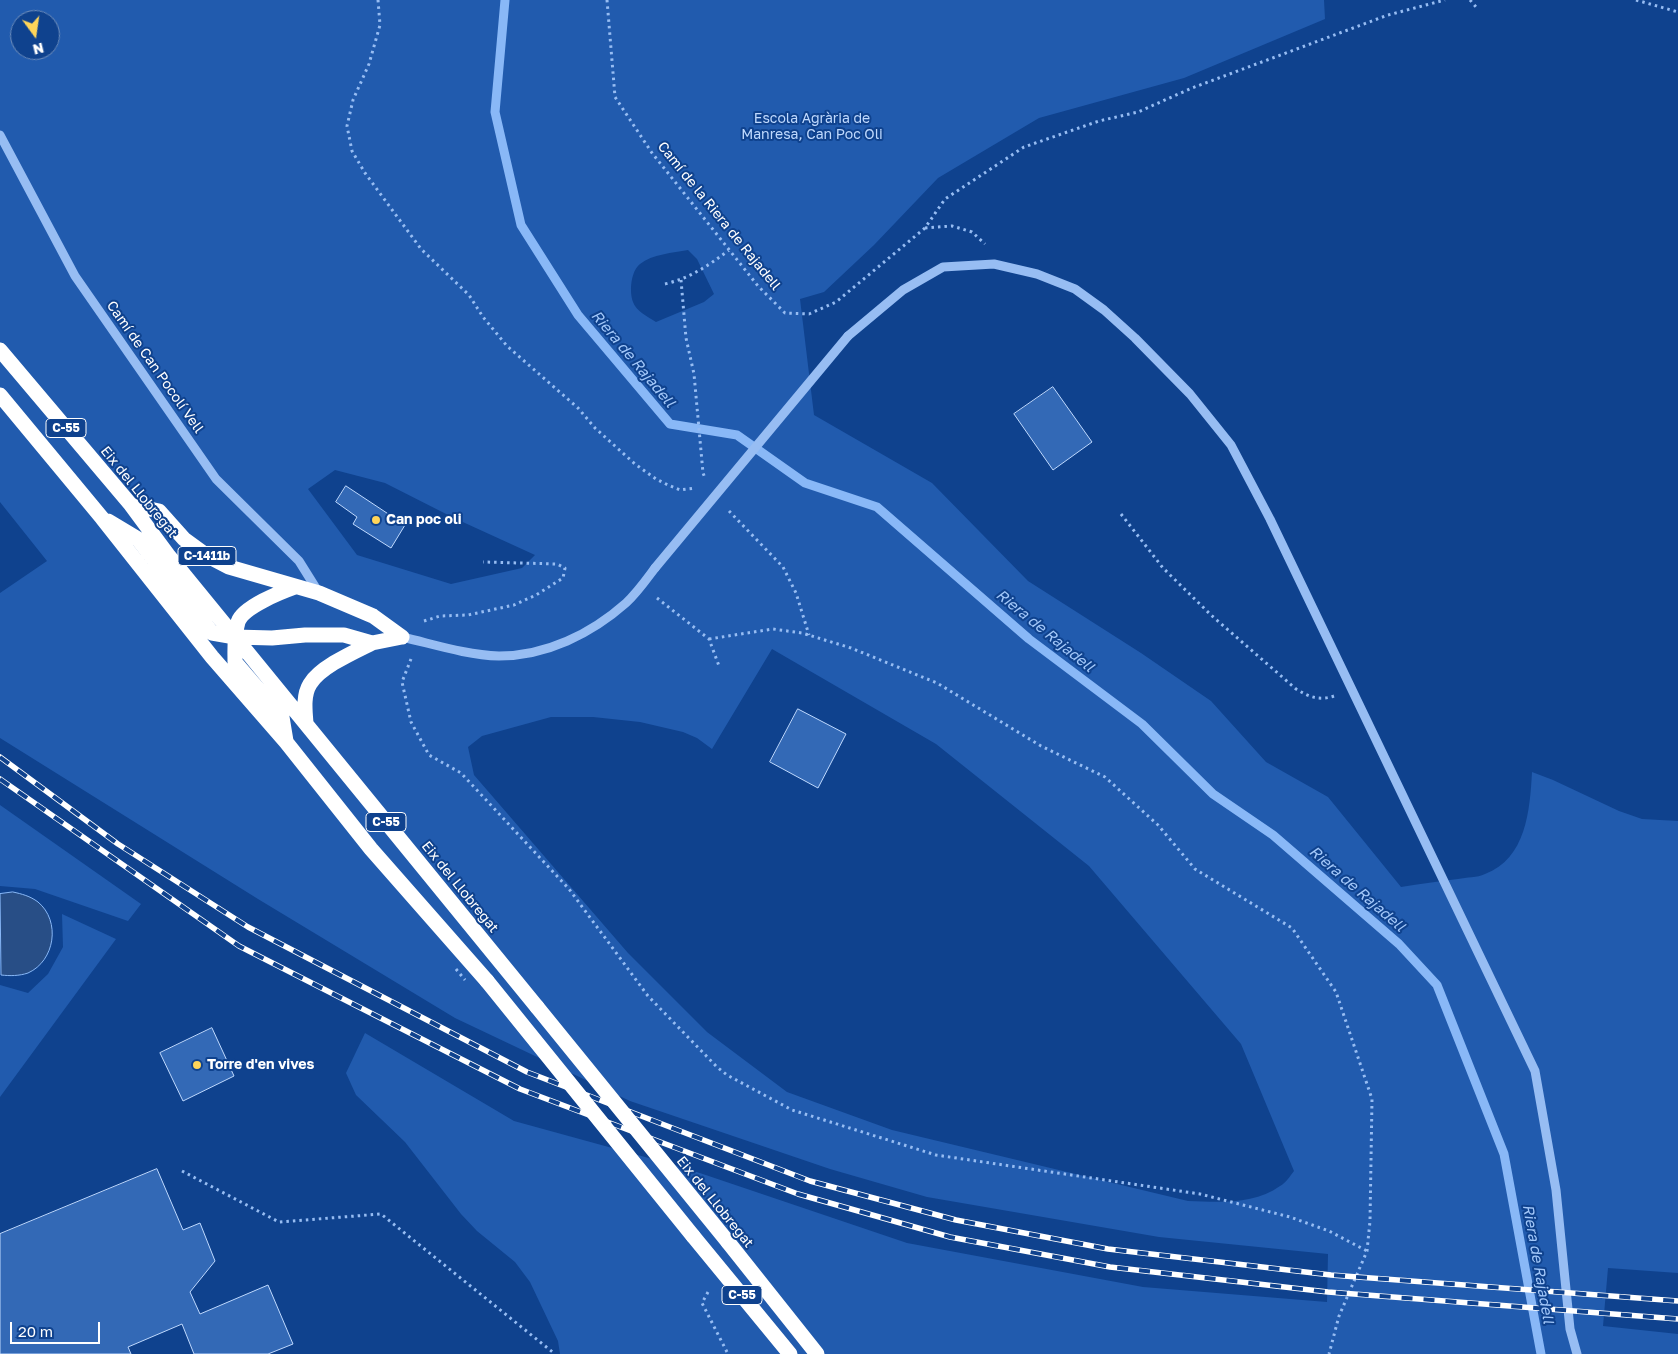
<!DOCTYPE html>
<meta charset="utf-8">
<style>
body{margin:0}
#map{position:relative;width:1678px;height:1354px;overflow:hidden;background:#0f428e;font-family:"Golos Text",sans-serif}
canvas{display:block}
.north{position:absolute;left:10px;top:10px;width:50px;height:50px;box-sizing:border-box;background:#0f428e;border:1px solid #6f8ebb;border-radius:50%;rotate:166deg;font-size:14px;font-weight:700;line-height:20px;text-align:center;color:#fff}
.north::after{content:'';display:block;margin:auto;width:18px;height:22px;background:#ffd559;clip-path:polygon(50% 0,100% 100%,50% 72%,0 100%)}
.scale{position:absolute;left:10px;top:1322px;width:90px;height:22px;box-sizing:border-box;border:2px solid #fff;border-top:0;padding-left:6px;font-size:15px;line-height:18px;white-space:nowrap;color:#fff;-webkit-text-stroke:4px #0f428e;paint-order:stroke}
</style>
<div id="map">
<canvas width="1678" height="1354"></canvas>
<div class="north">N</div>
<div class="scale">20 m</div>
</div>
<script>
const g = document.querySelector('canvas').getContext('2d');
g.lineJoin = 'round';
function fillPath(path, color) {
  g.fillStyle = color;
  g.fill(path, 'evenodd');
}
function trace(path, color, width, dash) {
  g.strokeStyle = color;
  g.lineWidth = width;
  g.lineCap = dash ? 'butt' : 'round';
  g.setLineDash(dash || []);
  g.stroke(path);
}
function label(font, color, halo, rows, align = 'center') {
  g.font = font + ' "Golos Text",sans-serif';
  g.lineWidth = 4;
  g.setLineDash([]);
  g.textBaseline = 'middle';
  g.strokeStyle = halo;
  g.fillStyle = color;
  for (const [text, x, y, turn = 0] of rows) {
    g.save();
    g.translate(x, y);
    g.rotate((+turn || 0) * Math.PI / 180);
    g.textAlign = isNaN(turn) ? turn : align;
    if (halo) g.strokeText(text, 0, 0);
    g.fillText(text, 0, 0);
    g.restore();
  }
}
const green = new Path2D(`
 M0,0h1324l1,19 -141,59 -145,40 -101,60 -64,67 -50,47 -24,7 14,116 118,68 96,98 113,72 70,48 55,61 62,35 73,90c19,-3 38,-6 57,-8 9,-2 19,-1 27,-5 41,-15 45,-64 47,-102l21,8 66,31 23,8 36,2v452l-70,-5 -5,58 75,8v20h-1118l-2,-13 -28,-59 -15,-20 -38,-31 -16,-17 -56,-72 -49,-47 -10,-22 19,-40 149,88 171,47 222,75 236,44 184,15 1,-48 -169,-17 -232,-40 -97,-28 -200,-68 -175,-83 -197,-119 -258,-161v-145l47,-32 -47,-59zM20,20h30v30h-30zM688,250l9,9 17,35 -10,8 -48,20c-8,-5 -20,-11 -23,-20 -4,-11 -2,-31 7,-38 12,-10 33,-11 48,-14zM335,470l50,13 69,35 81,37 -13,13 -71,16 -94,-29 -49,-66zM772,649l164,95 153,122 152,178 53,127c-4,5 -8,12 -14,15 -26,19 -61,16 -92,15l-296,-71 -105,-38 -80,-60 -79,-79 -154,-178 -6,-28 14,-11 69,-19h42l47,5 43,10 14,6 15,11z
 M0,805l141,99 -13,17 -93,-32 -35,-3z
 M62,914l54,25 -116,158v-112l28,8 20,-19 15,-27z`);
const water = new Path2D(`
 M13,892c9,2 17,4 25,10 23,19 17,59 -10,71 -9,3 -18,3 -27,2l-1,-81z`);
const stream = new Path2D(`
 M505,0l-10,112 26,113 57,90 92,109 67,11 68,48 72,24 152,132 113,85 71,70 60,41 126,109 38,41 67,169 37,200`);
const building = new Path2D(`
 M1053,387l39,55 -39,28 -39,-56z
 M346,486l59,39 -14,23 -38,-24 4,-7 -21,-15z
 M798,709l48,25 -28,54 -48,-26z
 M212,1028l22,48 -51,25 -23,-48z
 M157,1169l26,61 17,-7 15,38 -25,31 10,22 68,-29 25,59 -25,10h-74l-12,-30 -54,23 3,7h-131v-120z`);
const path = new Path2D(`
 M378,0l2,25 -11,39 -16,36 -6,26 5,25 13,22 56,76 48,46 14,22 24,29 71,62 17,20 40,36 21,15 12,6 12,5 15,-2
 M607,0l8,97 37,56 106,133 27,27 24,1 27,-12 89,-74 20,-29 79,-52 75,-26 39,-9 54,-24 196,-73 57,-15
 M1470,0l6,7
 M1636,0l42,12
 M925,228l27,-2 20,6 13,12
 M681,280l5,58 8,36 9,99 2,5
 M665,284c25,-6 43,-18 64,-34
 M729,511l54,56 13,26 13,42
 M1121,514l42,54 48,47 85,74c13,8 23,12 38,7
 M657,598l52,41 10,27
 M424,621l16,-5 28,-1 46,-10 22,-10 27,-17 2,-10 -8,-4 -74,-2
 M709,639l64,-10 29,4 49,15 86,35 104,63 64,31 53,48 37,44 97,59 44,64 36,107 -2,122 -3,30 -28,65 -10,38
 M411,659l-9,23 9,40 18,33 32,18 108,116 79,107 69,71 10,8 65,35 144,45 264,39 90,23 39,14 38,20
 M182,1171l97,51 102,-8 174,140
 M708,1292l-6,11 26,51`);
const minor = new Path2D(`
 M0,135l75,141 141,203 83,82 20,32
 M848,336l55,-46 40,-23 51,-3 43,10 38,15 29,21 31,28 55,56 41,51 39,74 265,552 21,119 14,139 7,25
 M402,637c31,7 64,18 97,19 47,0 92,-22 127,-53 11,-10 20,-23 29,-35`);
const highway = new Path2D(`
 M0,350l131,155 37,50 369,452
 M0,395l102,123 110,139 74,85 85,107 116,132
 M131,505l28,6 25,28 22,16 23,12 90,26 54,23 29,21
 M108,521l30,18 74,94 23,4 37,1 33,-3h39l28,8 30,-6
 M306,723c-1,-12 -3,-28 4,-39 10,-17 44,-32 62,-41
 M286,741l-4,-24 -47,-55c0,-14 -1,-27 3,-40 5,-15 43,-30 57,-35
 M693,1236l97,118
 M728,1242l89,112`);
const rail = new Path2D(`
 M0,757l118,87 130,83 279,145 283,109 146,39 152,29 223,26 347,26
 M0,779l239,167 281,143 278,105 152,43 160,30 218,25 350,27`);
const pathBridge = new Path2D(`
 M456,969l9,11`);
const minorBridge = new Path2D(`
 M655,568l193,-232`);
const highwayBridge = new Path2D(`
 M487,981l206,255
 M537,1007l191,235`);
const markers = [
 [376,520,5,"#ffd559"],
 [197,1065,5,"#ffd559"]
];
const shields = [
 [66,428,40],
 [207,556,58],
 [386,822,40],
 [742,1295,40]
];
const shieldNames = [
 ["C-55",66,428],
 ["C-1411b",207,556],
 ["C-55",386,822],
 ["C-55",742,1295]
];
const parkNames = [
 ["Escola Agrària de",812,119],
 ["Manresa, Can Poc Oli",812,135]
];
const streetNames = [
 ["Camí de la Riera de Rajadell",719,216,51],
 ["Camí de Can Pocolí Vell",155,367,55],
 ["Eix del Llobregat",139,492,51],
 ["Eix del Llobregat",460,887,51],
 ["Eix del Llobregat",715,1202,51]
];
const poiNames = [
 ["Can poc oli",386,520],
 ["Torre d'en vives",207,1065]
];
const waterNames = [
 ["Riera de Rajadell",633,359,50],
 ["Riera de Rajadell",1045,631,39],
 ["Riera de Rajadell",1357,889,41],
 ["Riera de Rajadell",1538,1264,80]
];
fillPath(green, '#215bae');
fillPath(water, '#284e86');
trace(water, '#89b8f7', 1);
trace(stream, '#89b8f7', 9);
fillPath(building, '#3369b6');
trace(building, '#bfd9fe', 1);
trace(path, '#97bdf3', 3, [2.5, 4]);
trace(minor, '#97bdf3', 9);
trace(highway, '#fff', 15);
trace(rail, '#fff', 5.5);
trace(rail, '#0f428e', 4, [11]);
trace(pathBridge, '#97bdf3', 3, [2.5, 4]);
trace(minorBridge, '#97bdf3', 9);
trace(highwayBridge, '#fff', 15);
for (const [x, y, r, color] of markers) {
  const dot = new Path2D();
  dot.arc(x, y, r, 0, 2 * Math.PI);
  g.fillStyle = color;
  g.fill(dot);
  trace(dot, '#0f428e', 2);
}
for (const [x, y, w] of shields) {
  const box = new Path2D();
  box.roundRect(x - w / 2, y - 9.5, w, 19, 4);
  g.fillStyle = '#0f428e';
  g.fill(box);
  trace(box, '#fff', 1);
}
label('bold 12px', '#fff', null, shieldNames);
label('14px', '#bfd9fe', '#0f428e', parkNames);
label('14px', '#fff', '#0f428e', streetNames);
label('bold 14px', '#fff', '#0f428e', poiNames, 'left');
label('italic 15px', '#a3c8fa', '#0f428e', waterNames);
</script>
